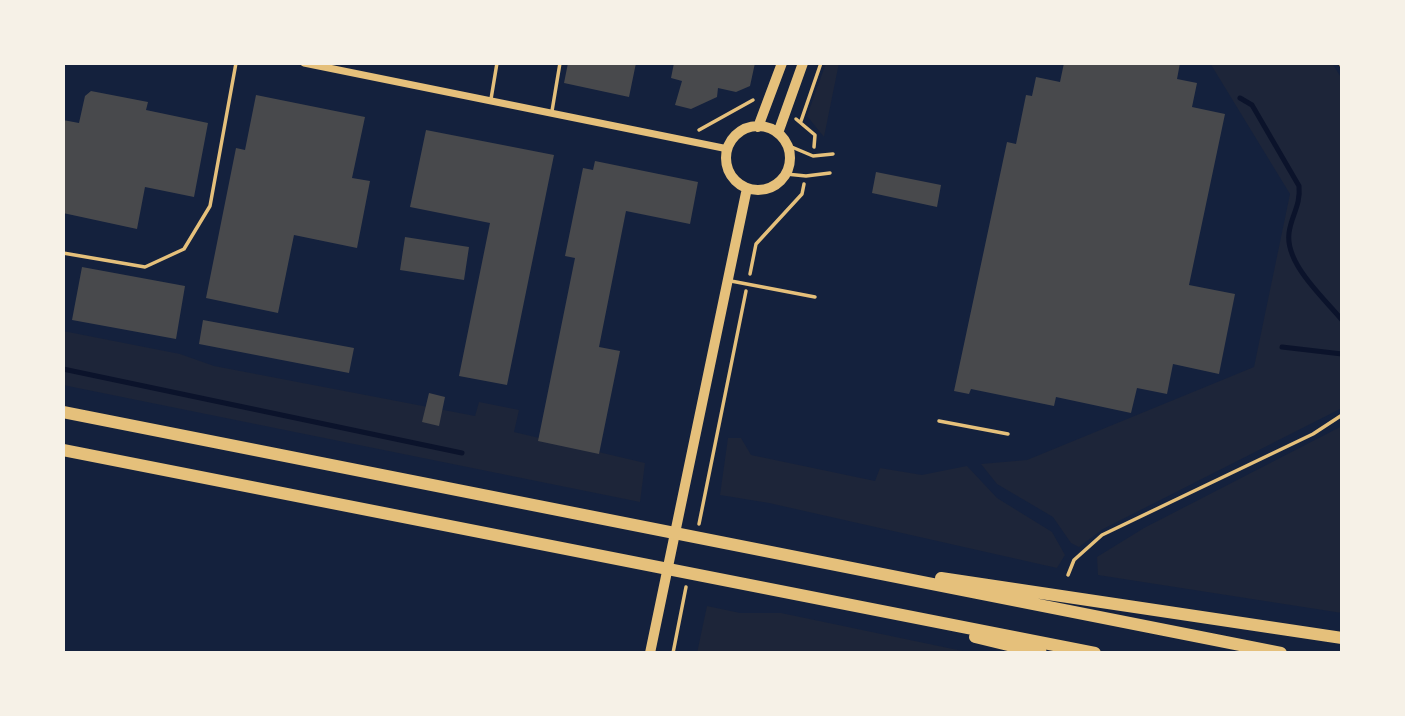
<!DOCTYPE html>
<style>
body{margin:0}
#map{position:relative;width:1405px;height:716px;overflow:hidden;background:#14213d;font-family:Raleway,sans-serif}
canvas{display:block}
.frame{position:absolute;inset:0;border:65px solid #f6f1e7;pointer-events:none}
</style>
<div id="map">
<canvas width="1405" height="716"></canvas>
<div class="frame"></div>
</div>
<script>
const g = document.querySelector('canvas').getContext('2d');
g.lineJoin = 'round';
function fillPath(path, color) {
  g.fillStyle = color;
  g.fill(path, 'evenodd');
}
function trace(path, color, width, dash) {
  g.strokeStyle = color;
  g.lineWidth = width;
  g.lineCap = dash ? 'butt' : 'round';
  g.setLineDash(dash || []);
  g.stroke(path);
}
const green = new Path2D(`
 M826,63h13l-15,74 -17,-21z
 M1210,63h122l10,16v329l-239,121 -24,18 -8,-4 -18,-26 -56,-33 -16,-20 46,-4 227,-93 36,-173z
 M63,331l117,23 34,12 261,50 4,-14 40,8 -5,22 131,31 -5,39 -577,-117z
 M1342,426v187l-244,-38 -1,-18 47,-29z
 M728,438h13l10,17 124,26 5,-13 42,7 45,-9 30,32 55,34 13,23 -8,13 -288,-65 -49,-8z
 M707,606l33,7h41l191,40h-275z`);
const stream = new Path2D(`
 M1240,98l12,7 47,81c2,19 -8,30 -10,47 -4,31 35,65 53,87
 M1282,347l60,7
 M63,369l399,84`);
const building = new Path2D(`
 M568,63h68l-7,34 -65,-14z
 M674,63h81l-5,23 -14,6 -18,-4 -1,9 -26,12 -16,-4 7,-24 -11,-3z
 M1064,63h116l-3,16 20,4 -5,24 33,7 -36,171 46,9 -16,80 -46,-10 -6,30 -30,-6 -6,25 -75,-16 -2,9 -83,-17 -2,5 -15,-3 53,-249 9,2 10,-49 6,1 4,-19 24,5z
 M91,91l57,11 -2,8 62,13 -14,74 -49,-10 -8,42 -74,-16v-93l16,3 6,-27z
 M256,95l109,22 -13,61 18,3 -13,67 -63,-13 -16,78 -72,-15 30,-150 9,2z
 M426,130l128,25 -47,230 -48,-9 31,-153 -80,-16z
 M595,161l103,21 -8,42 -64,-13 -27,136 21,4 -21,103 -61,-13 37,-183 -10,-2 18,-88 10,2z
 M876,172l65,13 -4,22 -65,-14z
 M405,237l64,10 -5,33 -64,-10z
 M82,267l103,19 -9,53 -104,-19z
 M203,320l151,28 -5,25 -150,-29z
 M429,393l16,4 -6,29 -17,-4z`);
const path = new Path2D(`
 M1340,63l2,4
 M796,119l19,16 -1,12
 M801,121l20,-58
 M699,130l54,-30
 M750,274l6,-30 46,-50 2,-10
 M699,524l47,-233
 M1068,575l6,-15 28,-25 211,-101 29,-19
 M673,653l13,-66`);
const service = new Path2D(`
 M491,99l6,-36
 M552,111l8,-48
 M787,145l26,11 20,-2
 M786,174l20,2 24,-3
 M63,253l82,14 39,-18 26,-43 26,-143
 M731,281l84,16
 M939,421l69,13`);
const minor = new Path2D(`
 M304,63l424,86`);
const secondary = new Path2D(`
 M726 158a32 32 0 1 1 64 0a32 32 0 1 1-64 0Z
 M758,127l24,-64
 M778,133l25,-70
 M650,653l97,-465`);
const trunk = new Path2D(`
 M63,412l1218,241
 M63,450l1032,203
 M941,578l401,60
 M975,637l66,16`);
fillPath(green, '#1d2539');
trace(stream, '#0b132b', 5);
fillPath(building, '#48494c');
trace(path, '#e5c07b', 3.5);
trace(service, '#e5c07b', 3.5);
trace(minor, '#e5c07b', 7);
trace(secondary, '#e5c07b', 10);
trace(trunk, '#e5c07b', 12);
</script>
